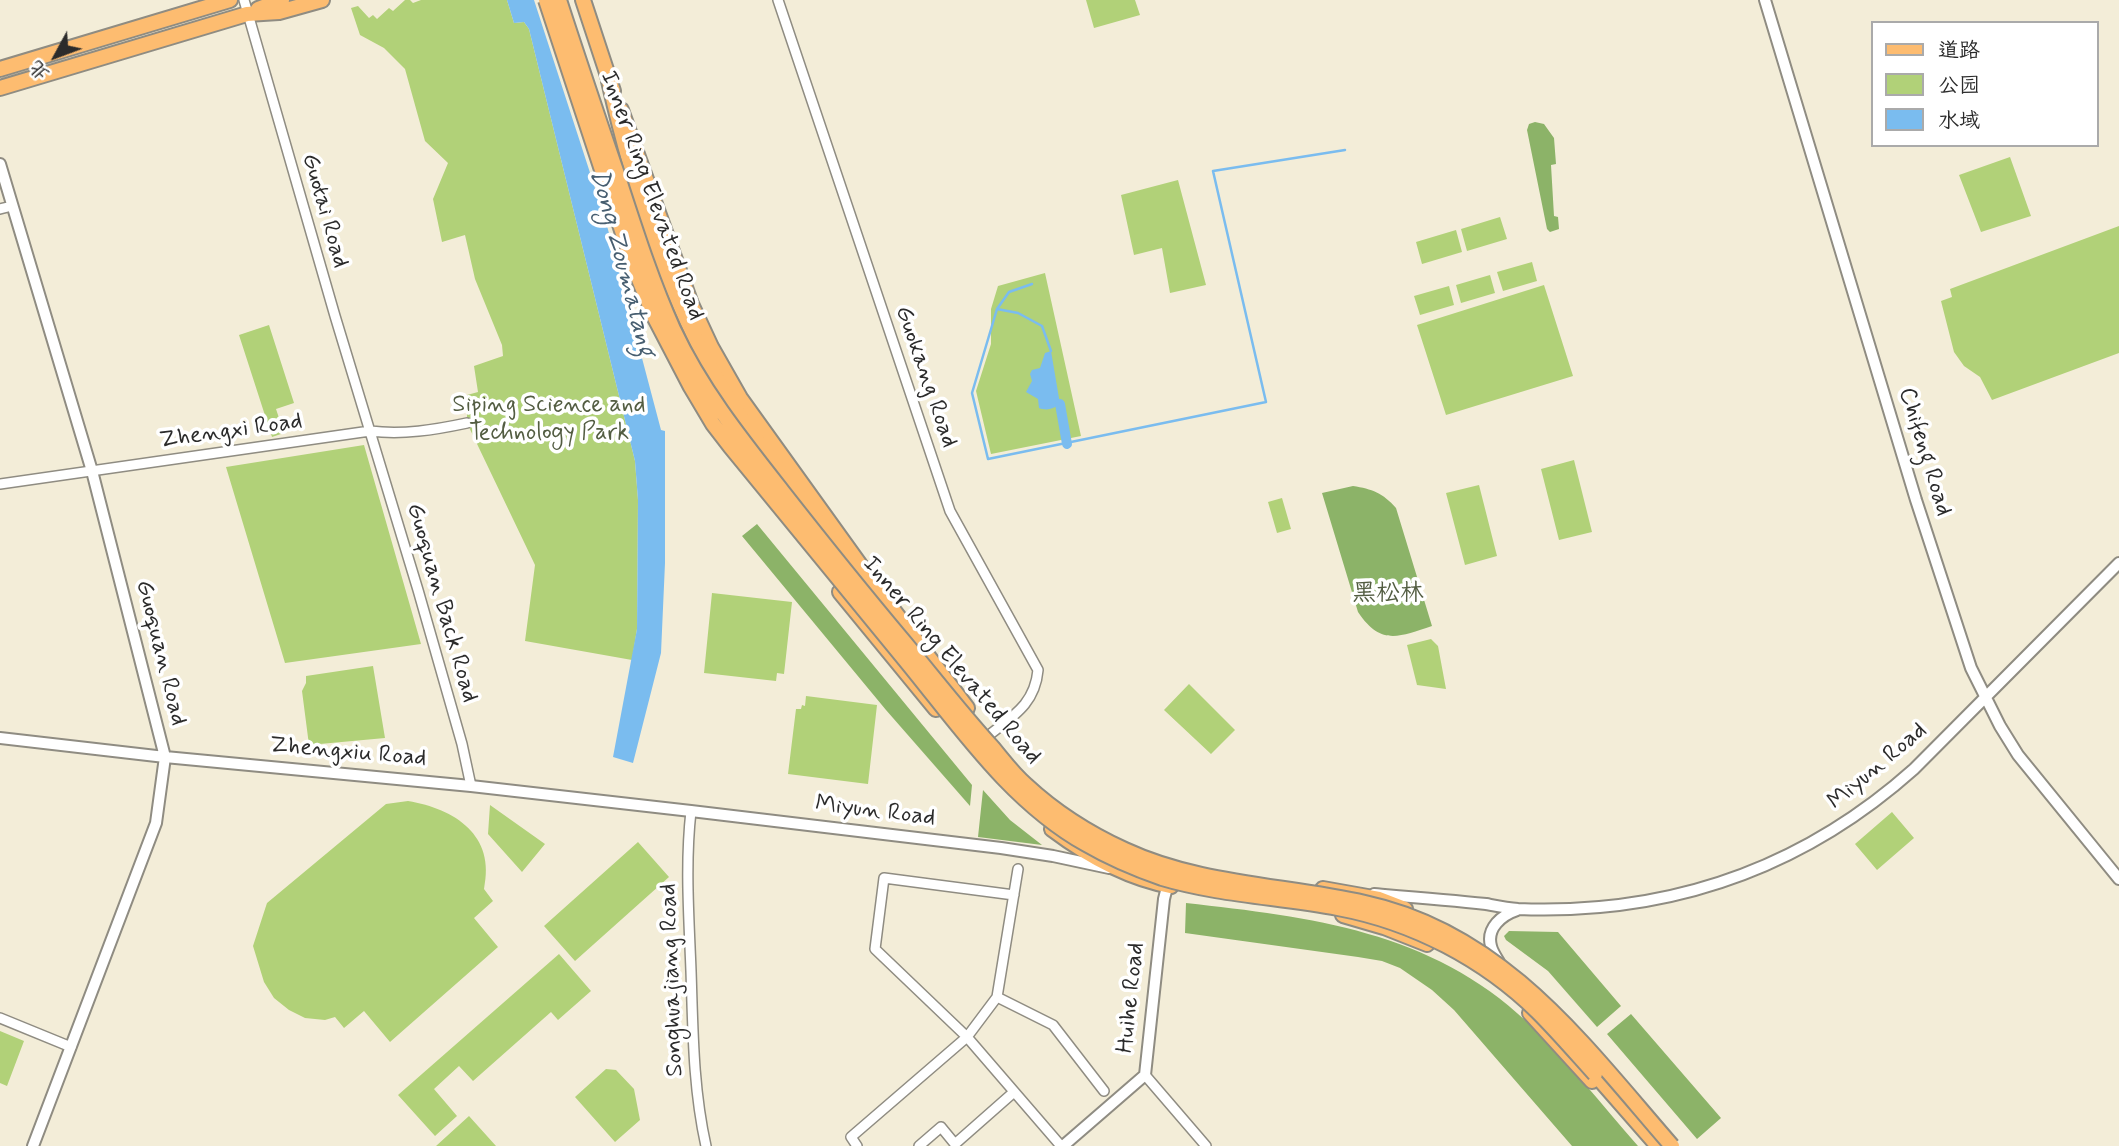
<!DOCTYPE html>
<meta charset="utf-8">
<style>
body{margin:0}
#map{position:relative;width:2119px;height:1146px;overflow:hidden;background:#f3edd8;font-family:Mynerve,"LXGW WenKai TC",sans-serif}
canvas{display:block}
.legend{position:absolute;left:1871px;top:21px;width:228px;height:126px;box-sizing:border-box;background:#fff;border:2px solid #aaa;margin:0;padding:9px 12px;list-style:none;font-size:21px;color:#2b2b2b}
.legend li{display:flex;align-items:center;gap:14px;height:35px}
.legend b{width:35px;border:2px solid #aaa}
.north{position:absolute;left:21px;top:21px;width:70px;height:70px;-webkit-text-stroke:5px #fff;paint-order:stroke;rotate:229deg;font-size:19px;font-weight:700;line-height:28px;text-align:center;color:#2b2b2b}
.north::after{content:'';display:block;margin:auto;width:24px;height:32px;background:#2b2b2b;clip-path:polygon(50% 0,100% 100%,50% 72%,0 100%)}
</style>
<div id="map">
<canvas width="2119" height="1146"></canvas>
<ul class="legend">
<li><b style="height:9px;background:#fdbc70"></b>道路</li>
<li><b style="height:19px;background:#b1d178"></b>公园</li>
<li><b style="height:19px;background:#7abcef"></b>水域</li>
</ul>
<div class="north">北</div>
</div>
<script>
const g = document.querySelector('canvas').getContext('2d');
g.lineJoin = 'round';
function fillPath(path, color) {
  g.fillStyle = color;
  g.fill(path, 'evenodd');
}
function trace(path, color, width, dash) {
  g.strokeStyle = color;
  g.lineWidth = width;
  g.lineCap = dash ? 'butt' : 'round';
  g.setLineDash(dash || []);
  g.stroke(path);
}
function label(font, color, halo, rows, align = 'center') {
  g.font = font + ' Mynerve,"LXGW WenKai TC",sans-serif';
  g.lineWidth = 7;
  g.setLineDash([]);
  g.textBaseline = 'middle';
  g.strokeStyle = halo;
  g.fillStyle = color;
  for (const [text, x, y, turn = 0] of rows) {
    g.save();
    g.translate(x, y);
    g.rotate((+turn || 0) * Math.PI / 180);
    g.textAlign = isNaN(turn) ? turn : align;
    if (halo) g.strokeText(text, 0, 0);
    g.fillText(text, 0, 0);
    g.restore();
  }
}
const green = new Path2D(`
 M405,0h5l3,3 8,-3h86l7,23 10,-1 5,7 106,432 3,39 -1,129 -5,31 -107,-19 10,-76 -68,-142v-28l11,-3 -4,-26 29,-10 -1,-11 -27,-66 -10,-44 -23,7 -9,-43 15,-36 -23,-22 -20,-72 -21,-21 -24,-13 -9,-27 7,-2 11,12 4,-3 4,4 12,-11 4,3z
 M1086,0h49l5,15 -46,13z
 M2010,157l21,59 -50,16 -22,-57z
 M1178,180l28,105 -36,8 -8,-45 -28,7 -13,-60z
 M1500,217l7,22 -40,12 -6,-22z
 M2119,226v127l-127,47 -12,-23 -16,-11 -10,-14 -13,-51 11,-4 -2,-8z
 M1456,230l6,22 -40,12 -6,-22z
 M1532,262l5,19 -34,10 -6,-19z
 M1045,273l36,163 -90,18 -15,-63 15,-47v-35l7,-23z
 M1490,275l5,18 -34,10 -5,-18z
 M1544,285l29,91 -127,39 -29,-90z
 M1449,286l5,19 -34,10 -6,-19z
 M269,325l25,78 -18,6 8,24 -12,4 -33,-102z
 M364,445l57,199 -136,19 -59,-196z
 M1574,460l18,72 -33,8 -18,-71z
 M1479,485l18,71 -32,9 -19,-72z
 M1282,498l9,31 -14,4 -9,-31z
 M712,593l80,9 -8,72 -7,-1 -1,8 -72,-8z
 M1431,639l7,7 8,43 -29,-4 -10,-40z
 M373,666l12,72 -76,7 -7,-54 4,-8v-7z
 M1189,684l46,46 -24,24 -47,-44z
 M806,696l71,9 -9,79 -80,-10 8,-65h5l1,-4 3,1z
 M408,801c47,8 88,34 76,88l9,12 -19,17 24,29 -108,95 -26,-31 -20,17 -9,-11 -10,3 -20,-2 -16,-8 -15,-12 -10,-16 -11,-36 14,-43 119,-99z
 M490,805l55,39 -23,28 -34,-38z
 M1892,812l22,26 -37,32 -22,-26z
 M638,842l31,35 -94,84 -31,-35z
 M559,954l32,37 -33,29 -7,-8 -78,69 -14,-15 -25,23 23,27 -22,20 -37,-41z
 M0,1031l24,10 -17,45 -7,-3z
 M606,1069l10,1 18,19 6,31 -25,22 -40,-45z
 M469,1116l27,30h-60z`);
const forest = new Path2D(`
 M1535,122l9,2 10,14 2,26 -5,1 3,51 4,1 1,12 -9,3 -3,-3 -20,-99 2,-6z
 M1353,486c19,3 30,7 43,22l36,118c-34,11 -51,20 -74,-14l-36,-119z
 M757,524l215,261 -2,21 -84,-96 -144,-174z
 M983,790l27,30 32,25 -64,-8z
 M1186,903c125,14 245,28 341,119 40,38 75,83 111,124h-66l-118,-136 -22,-20 -32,-22 -18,-7 -24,-4 -173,-24z
 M1509,931l49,1 63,74 -24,21 -49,-56 -42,-31 -2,-4z
 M1631,1014l90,104 -24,21 -90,-105z`);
const water = new Path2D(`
 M507,0h27l72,222 55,208 4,1v132l-4,90 -28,110 -20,-6 24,-128 1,-129 -3,-39 -106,-432 -5,-7 -10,1z
 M1051,351l9,53c-7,5 -13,7 -21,4l-1,-9 -12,-7 6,-11 -2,-7 2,-4 8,-2 5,-15z`);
const stream = new Path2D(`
 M1032,284l-23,8 -12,17 -25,84 16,66 278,-57 -53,-231 132,-21
 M997,309l21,4 24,13 9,25`);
const canal = new Path2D(`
 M1060,404l7,40`);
const minor = new Path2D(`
 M244,0l91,316 83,274 44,154 9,42
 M778,0l172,511 88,159c-3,34 -25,46 -50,66
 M0,209l12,-3
 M0,484l370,-53c33,4 64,-1 97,-8
 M691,811c-6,53 -2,107 0,160 2,59 2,117 15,175
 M1018,869l-21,128 -30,40 94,109
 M997,997l56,28 51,66
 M0,1018l71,29
 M1145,1075l61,71
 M857,1146l-6,-9 116,-100 -92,-88 9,-71 130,17
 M919,1146l22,-19 14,17 59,-52`);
const tertiary = new Path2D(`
 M1765,0l151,500 55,168 29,58 18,29 101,124
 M0,164l92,307 73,286 -9,66 -123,323
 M0,738l165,19 306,29 220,25 310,37 52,8 56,12
 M1374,894c37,3 75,6 112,10 11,2 21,4 32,5 151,6 284,-40 396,-140l205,-206
 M1499,962c-3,-5 -7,-11 -8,-16 -5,-18 11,-31 26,-36
 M1063,1146l82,-71 19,-176 5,-20`);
const primary = new Path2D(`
 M583,0l30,91
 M258,9l24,-9
 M0,69l230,-69
 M0,88l247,-74 32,-2 43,-12
 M621,110l70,194 20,43 29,51 138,192 89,118
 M840,592l96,117
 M1052,829c36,27 75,49 119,57
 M1323,889l56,10 26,10
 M1343,915l41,12 43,17
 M1530,1013l62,68`);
const trunk = new Path2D(`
 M609,81c23,101 56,208 108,298 24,42 54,80 83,118 23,31 46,62 70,94
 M1595,1074l63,72`);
const trunkBridge = new Path2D(`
 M546,0l88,267 20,49 37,71 22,37 17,22c59,73 118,145 177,216 54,66 104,140 179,182 24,14 50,25 76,34 57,17 118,19 176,30 75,14 146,51 200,104 20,20 38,41 57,62
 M559,0c19,59 39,118 59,177 17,52 33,103 55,152 28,60 68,110 109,162 40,51 81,102 123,152 29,35 57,71 87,104 11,13 21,27 34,38 29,27 64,49 99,65 75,35 161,35 240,53 139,30 219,142 307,243`);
const streetNames = [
 ["Inner Ring Elevated Road",651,196,70],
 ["Guotai Road",324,211,74],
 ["Guokang Road",925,377,71],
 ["Zhengxi Road",231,432,-8],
 ["Chifeng Road",1924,452,73],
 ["Guoquan Back Road",441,603,74],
 ["Guoquan Road",160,653,76],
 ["Inner Ring Elevated Road",951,661,50],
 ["Zhengxiu Road",348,753,5],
 ["Miyun Road",1878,767,-40],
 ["Miyun Road",875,812,7],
 ["Songhuajiang Road",673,980,-92],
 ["Huihe Road",1132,998,-84]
];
const parkNames = [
 ["Siping Science and",549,406],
 ["Technology Park",549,434],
 ["黑松林",1388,595]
];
const waterNames = [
 ["Dong Zoumatang",621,263,75]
];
fillPath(green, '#b1d178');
fillPath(forest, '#8cb368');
fillPath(water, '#7abcef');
trace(stream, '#7abcef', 2.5);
trace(canal, '#7abcef', 10);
trace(minor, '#8f8c82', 12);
trace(tertiary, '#8f8c82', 14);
trace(primary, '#8f8c82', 18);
trace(trunk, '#8f8c82', 18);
trace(minor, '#fff', 9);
trace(tertiary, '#fff', 10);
trace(primary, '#fdbc70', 14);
trace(trunk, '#fdbc70', 14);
trace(trunkBridge, '#8f8c82', 18, []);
trace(trunkBridge, '#fdbc70', 14);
label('24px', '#2b2b2b', '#fff', streetNames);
label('24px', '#535d42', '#fff', parkNames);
label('italic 26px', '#475e70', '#fff', waterNames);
</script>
